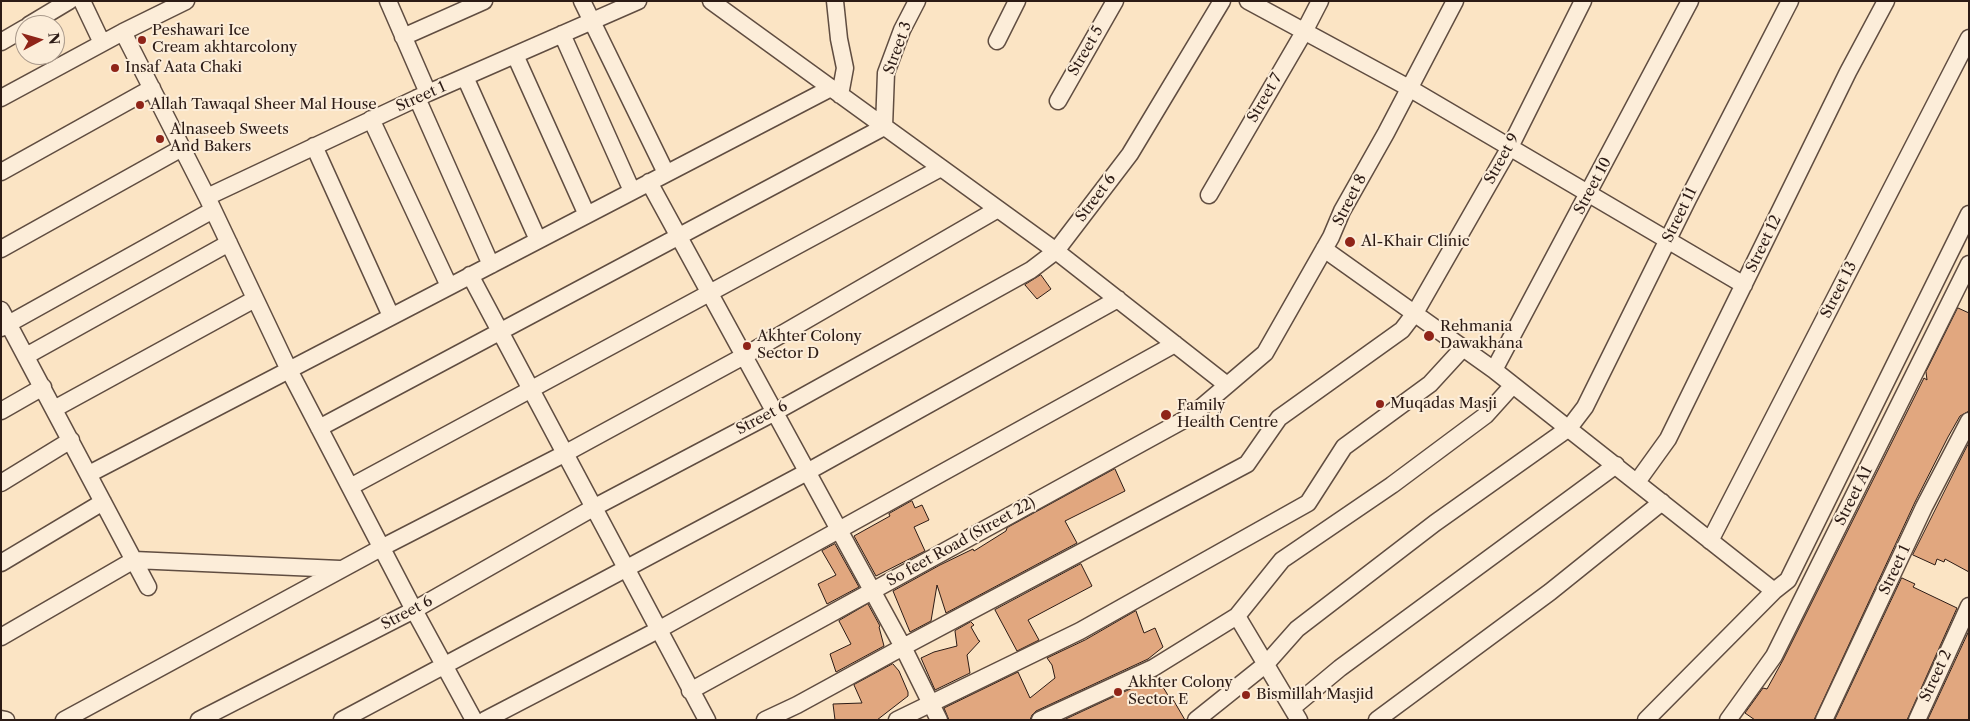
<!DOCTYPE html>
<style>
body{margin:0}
#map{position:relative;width:1970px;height:721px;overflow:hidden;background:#fbe4c4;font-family:"Libre Caslon Text",serif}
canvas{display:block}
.frame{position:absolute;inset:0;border:2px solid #2c1b15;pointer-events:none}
.north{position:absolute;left:15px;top:15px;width:50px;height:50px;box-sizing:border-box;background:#fcedd9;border:1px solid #a9998b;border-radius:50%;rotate:84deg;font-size:14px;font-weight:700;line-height:20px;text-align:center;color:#2c1b15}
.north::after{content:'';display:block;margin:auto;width:18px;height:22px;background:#8f2418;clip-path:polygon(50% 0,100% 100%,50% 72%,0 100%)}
</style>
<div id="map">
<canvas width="1970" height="721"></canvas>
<div class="frame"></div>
<div class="north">N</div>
</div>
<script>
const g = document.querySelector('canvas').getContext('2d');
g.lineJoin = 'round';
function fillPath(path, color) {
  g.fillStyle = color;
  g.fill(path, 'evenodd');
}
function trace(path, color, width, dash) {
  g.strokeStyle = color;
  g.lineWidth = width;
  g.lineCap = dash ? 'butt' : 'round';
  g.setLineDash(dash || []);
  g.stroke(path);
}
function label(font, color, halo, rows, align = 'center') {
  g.font = font + ' "Libre Caslon Text",serif';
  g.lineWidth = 4;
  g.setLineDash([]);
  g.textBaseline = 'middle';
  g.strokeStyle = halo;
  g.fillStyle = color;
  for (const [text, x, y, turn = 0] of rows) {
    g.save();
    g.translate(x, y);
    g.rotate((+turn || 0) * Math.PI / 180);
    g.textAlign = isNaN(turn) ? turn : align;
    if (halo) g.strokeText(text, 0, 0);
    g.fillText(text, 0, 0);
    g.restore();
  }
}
const building = new Path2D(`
 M1041,275l10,14 -14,10 -12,-14z
 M1958,308l11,5v98l-9,5 -12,21 -33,65 -101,218h-59l-10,-7 18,-25 4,1 16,-29 141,-282 3,2 -1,-8z
 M1968,445l1,1v126l-24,-13 -1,3 -7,-3 -2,6 -22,-10z
 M1115,469l10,22 -60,30 12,22 -131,70 -9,-28 -6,36 -21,11 -17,-41 47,-26 33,-16 1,2 32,-20 1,-3z
 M912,501l3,7 7,-3 7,15 -15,7 11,24 -49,25 -22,-40 36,-20 -1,-2z
 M835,544l24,43 -32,17 -9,-20 18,-9 -14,-24z
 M1081,564l11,22 -64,34 11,20 -22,11 -22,-41z
 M1902,578l13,6 -2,3 44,21 -50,112h-72z
 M868,604l12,22 -1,1 5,19 -48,26 -6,-18 21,-10 -12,-23z
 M1136,611l8,22 11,-5 8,19 -15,12 -112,52 -4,4 -2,5h-81l-5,-12 74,-36 12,26 25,-20 -3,-13 -5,-7 38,-18z
 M971,622l3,3 -3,2 8,14h1l-13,14 3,18 -35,17 -14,-32 13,-6 23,-6 -2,-15z
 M1969,631v89h-41z
 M893,664l6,7 9,21v4l-31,24h-42l-2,-16 29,-1 -8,-18z
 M1157,677l12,20 2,-1 14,24h-121z`);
const minor = new Path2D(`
 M82,1l20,42
 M388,1l40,92
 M582,1l84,172
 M711,1l345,250 171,134
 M835,1l4,38 6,29 -5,27
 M1248,1l161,87 335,197
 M29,25l40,-24
 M123,32l84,165 82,173 125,240 60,110
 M562,34l70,157
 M403,37l81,-36
 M997,41l20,-40
 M1,42l24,-14
 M515,55l72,160
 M465,77l73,163
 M1,98l122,-66 63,-31
 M417,98l74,167
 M1058,101l57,-100
 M371,119l78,167
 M314,146l77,170
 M1,172l151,-84
 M649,182l254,465 36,73
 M1209,195l95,-163 16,-31
 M207,197l221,-104 210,-92
 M1,249l181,-101
 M1324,249l170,121 280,221
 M470,275l237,445
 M1,310l147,277
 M1,328l212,-118
 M26,356l203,-113
 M1494,370l196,-369
 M54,409l201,-110
 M1,411l42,-24
 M319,428l565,-301 2,-54 16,-43 15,-29
 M89,474l742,-386
 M1637,482l31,-43 180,-367 38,-71
 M1,483l70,-43
 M350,487l591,-319
 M1710,541l259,-503
 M1,563l102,-61
 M1237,616l62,104
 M1,637l133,-77 206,9
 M690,691l501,-275 74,-63 66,-116 11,-26 44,-78 69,-132
 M1292,708l48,-40 276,-203
 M1,719l5,1
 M64,720l317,-172 183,-94 180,-98 254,-147
 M199,720l215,-110 179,-102 182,-96 256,-142 25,-19 74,-97 92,-153
 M342,720l465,-248 311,-173
 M485,720l173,-90 517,-286
 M765,720l32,-15 106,-58 344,-183 32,-46 123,-88 13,-17 95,-166 73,-146
 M897,720l183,-89 228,-128 36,-56 86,-63 33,-36
 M1040,720l113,-52 84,-52 45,-56 110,-75 94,-70 27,-30
 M1196,720l70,-56 31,-35 138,-106 134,-95 16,-21 103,-208 102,-198
 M1377,720l173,-128 112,-90
 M1646,720l128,-129 14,-11 181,-366
 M1728,720l46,-64 195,-392
 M1824,720l100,-213 45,-86
 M1917,720l52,-114`);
const markers = [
 [142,40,5,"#8f2418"],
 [115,68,5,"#8f2418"],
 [140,105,5,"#8f2418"],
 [160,139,5,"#8f2418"],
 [1350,242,6,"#8f2418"],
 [1429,336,6,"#8f2418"],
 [747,346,5,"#8f2418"],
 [1380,404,5,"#8f2418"],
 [1166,415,6,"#8f2418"],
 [1118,692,5,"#8f2418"],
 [1246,695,5,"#8f2418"]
];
const poiNames = [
 ["Peshawari Ice",152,31],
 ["Cream akhtarcolony",152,48],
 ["Insaf Aata Chaki",125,68],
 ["Allah Tawaqal Sheer Mal House",150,105],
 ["Alnaseeb Sweets",170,130],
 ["And Bakers",170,147],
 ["Al-Khair Clinic",1361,242],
 ["Rehmania",1440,327],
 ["Dawakhana",1440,344],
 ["Akhter Colony",757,337],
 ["Sector D",757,354],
 ["Muqadas Masji",1390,404],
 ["Family",1177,406],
 ["Health Centre",1177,423],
 ["Akhter Colony",1128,683],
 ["Sector E",1128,700],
 ["Bismillah Masjid",1256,695]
];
const streetNames = [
 ["Street 3",898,48,-70],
 ["Street 5",1086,51,-60],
 ["Street 1",421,97,-24],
 ["Street 7",1265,98,-60],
 ["Street 9",1502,159,-61],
 ["Street 10",1593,186,-62],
 ["Street 6",1096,198,-53],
 ["Street 8",1350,200,-63],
 ["Street 11",1680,215,-64],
 ["Street 12",1764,244,-64],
 ["Street 13",1839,290,-63],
 ["Street 6",762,418,-28],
 ["Street A1",1854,496,-63],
 ["So feet Road (Street 22)",961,542,-29],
 ["Street 1",1895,570,-65],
 ["Street 6",407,613,-28],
 ["Street 2",1936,676,-65]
];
fillPath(building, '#e1a77f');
trace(building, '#2c1b15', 1);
trace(minor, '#604d41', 19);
trace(minor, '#fcedd9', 16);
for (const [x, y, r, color] of markers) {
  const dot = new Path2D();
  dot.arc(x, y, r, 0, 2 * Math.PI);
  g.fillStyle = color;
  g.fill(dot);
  trace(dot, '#fcedd9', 2);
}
label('15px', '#2c1b15', '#fcedd9', poiNames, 'left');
label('15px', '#2c1b15', '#fcedd9', streetNames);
</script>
